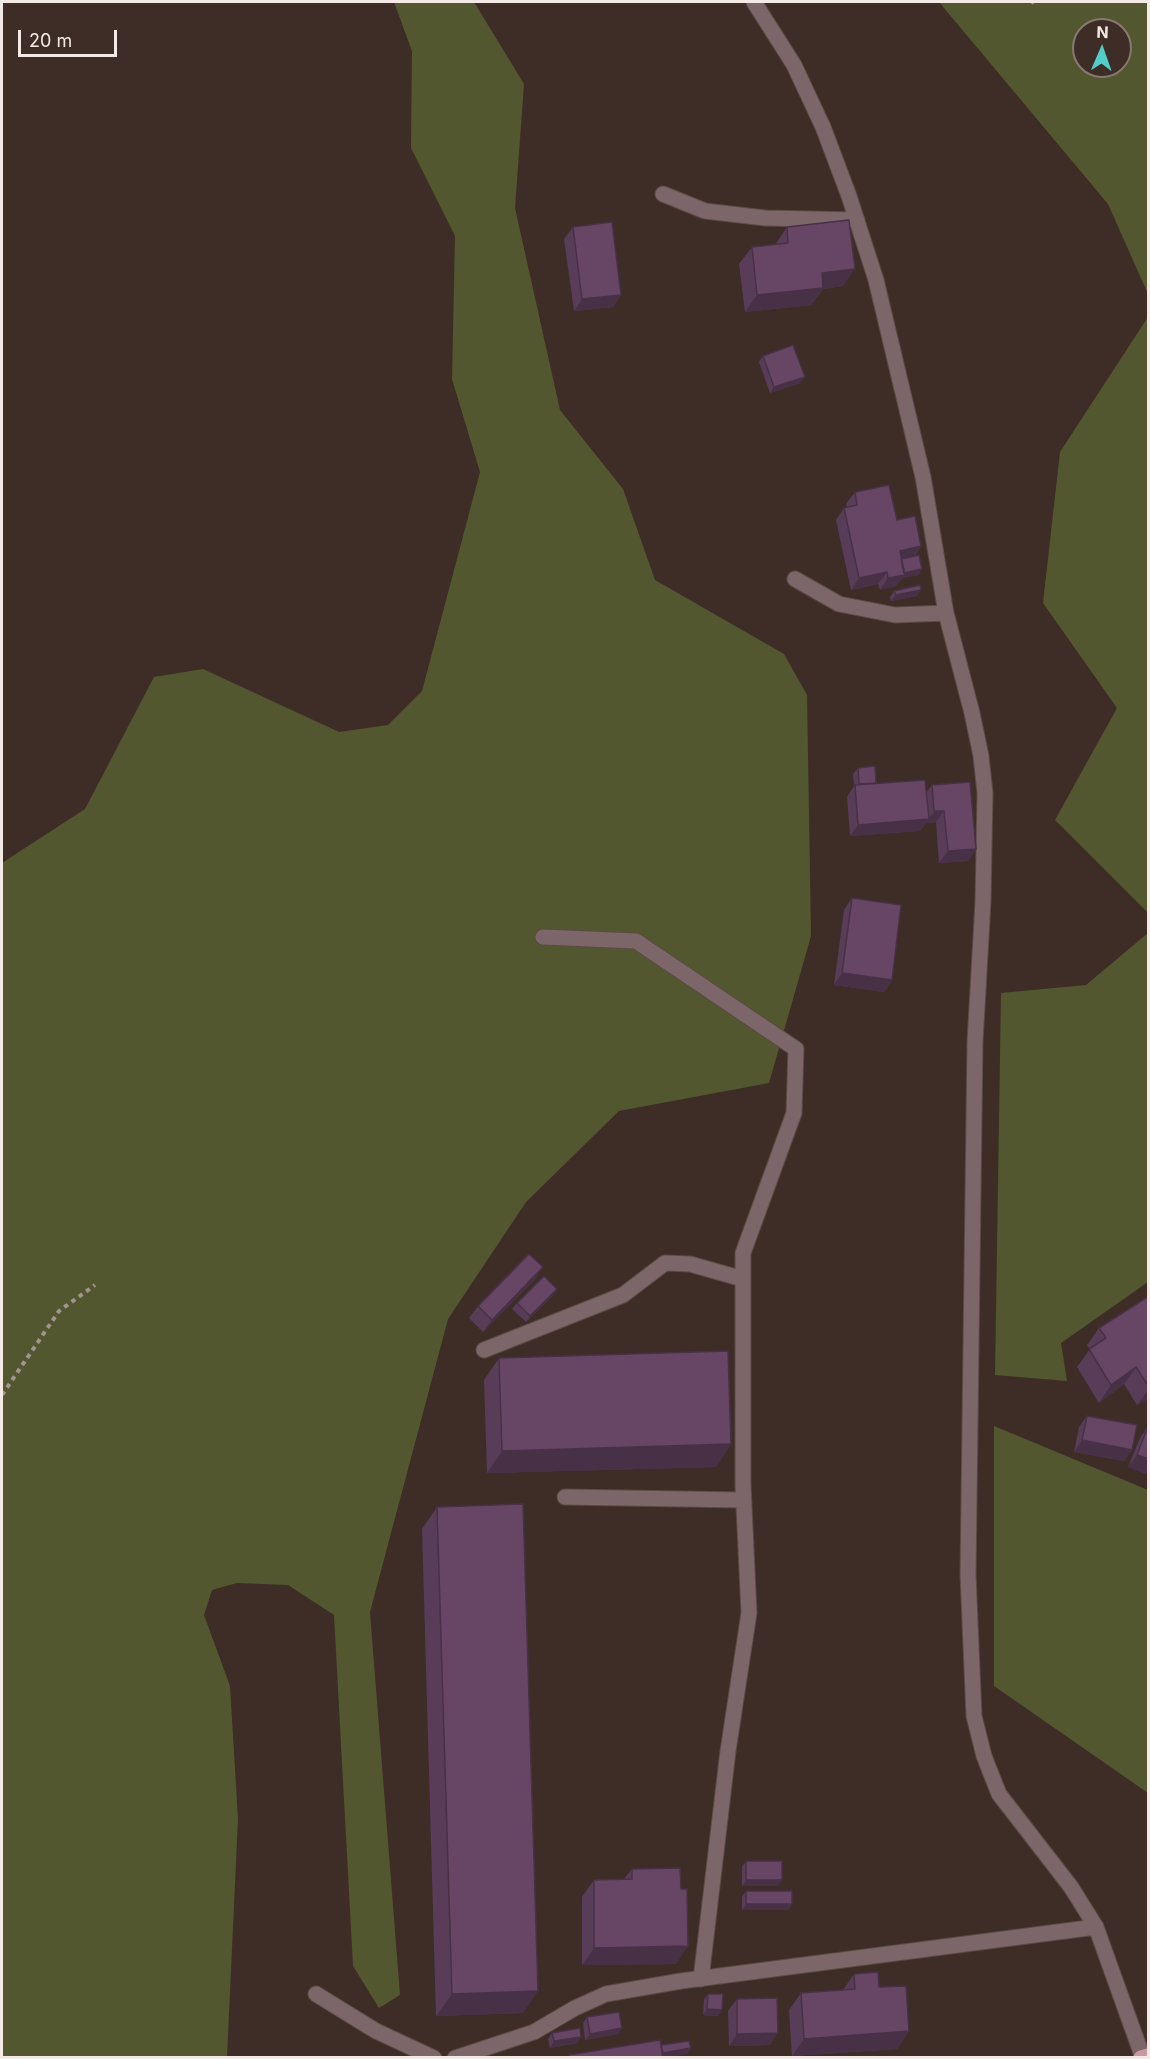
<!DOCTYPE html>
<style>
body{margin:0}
#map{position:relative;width:1150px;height:2059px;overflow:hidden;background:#3e2d27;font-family:Inter,sans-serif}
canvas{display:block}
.frame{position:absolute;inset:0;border:3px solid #f4e9e5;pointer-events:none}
.north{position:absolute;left:1072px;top:18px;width:60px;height:60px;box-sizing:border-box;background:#3e2d27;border:2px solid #877873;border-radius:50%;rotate:2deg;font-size:16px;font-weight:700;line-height:24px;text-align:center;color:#f4e9e5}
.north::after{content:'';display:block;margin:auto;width:21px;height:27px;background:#53cdc9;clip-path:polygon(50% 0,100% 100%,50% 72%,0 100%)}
.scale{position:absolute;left:18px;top:30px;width:99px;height:27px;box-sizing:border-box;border:3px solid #f4e9e5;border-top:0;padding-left:8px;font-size:18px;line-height:21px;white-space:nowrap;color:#f4e9e5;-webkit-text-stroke:4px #3e2d27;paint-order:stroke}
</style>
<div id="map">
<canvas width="1150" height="2059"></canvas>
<div class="frame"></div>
<div class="north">N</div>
<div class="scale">20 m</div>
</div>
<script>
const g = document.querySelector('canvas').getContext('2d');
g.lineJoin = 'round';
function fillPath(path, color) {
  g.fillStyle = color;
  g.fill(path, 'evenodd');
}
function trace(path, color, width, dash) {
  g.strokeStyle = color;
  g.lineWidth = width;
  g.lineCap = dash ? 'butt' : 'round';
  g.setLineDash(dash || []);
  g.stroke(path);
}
const green = new Path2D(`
 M394,2h80l50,82 -9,124 45,202 63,79 32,91 129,74 23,41 4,241 -42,147 -150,28 -93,91 -78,117 -78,293 30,383 -21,13 -26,-42 -19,-351 -46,-30 -51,-2 -25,7 -8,25 26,71 8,133 -11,238 -225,1v-1195l83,-54 69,-132 49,-8 136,63 49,-7 34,-34 58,-219 -28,-93 3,-143 -44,-88 1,-97z
 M939,2h209v292l-40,-90zM1084,30h36v36h-36z
 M1148,317v596l-93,-93 62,-112 -74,-105 17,-151z
 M1148,933v349l-87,61 6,38 -72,-6 6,-382 85,-8z
 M994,1426l154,64v303l-154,-107z`);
const path = new Path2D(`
 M1032,2l2,1
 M2,1395l57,-84 36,-26`);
const minor = new Path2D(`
 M754,2l40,63 29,62 26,69 27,84 47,197 23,136 26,100 9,43 4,37 -2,109 -8,140 -7,533 6,141 10,40 15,38 72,93 25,40 47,131
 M663,194l42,17 60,7 92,2
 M795,579l44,25 56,11 51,-2
 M543,937l93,4 160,108 -2,64 -51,140v232l6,128 -21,138 -27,228
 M484,1350l139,-55 42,-32 25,1 53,15
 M565,1497l178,3
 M316,1994l60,37 58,27
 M455,2058l79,-26 41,-24 31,-14 75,-13 415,-54`);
const major = new Path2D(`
 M1141,2058l7,-2`);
const wall = new Path2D(`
 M573,227l48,68 -8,12 -39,4 -10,-72z
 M787,227l56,59 -20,3 -12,16 -66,7 -6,-48 13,-17 23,-2z
 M763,356l37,27 -30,10 -11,-31z
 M855,492l42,28 24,26 -6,10 7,13 -4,6 -16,3 -6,8 -16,4 -2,-6 -27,6 -15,-70 8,-12 3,-1 -1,-3z
 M894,591l23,5 -26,5 -1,-4z
 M858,768l17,15 51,10 6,-8 44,64 -8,12 -29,2 -3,-41 -10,1 -6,8 -70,5 -3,-39 7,-11 -1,-12z
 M852,898l40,82 -8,12 -50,-7 10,-75z
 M535,1279l-52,53 -14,-14 9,-12z
 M557,1289l-4,6 -27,27 -14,-13 5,-6z
 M1149,1296v102l-12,7 -13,-21 -25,19 -22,-36 13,-18 -3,-4 12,-17z
 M499,1358l232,86 -15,23 -229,6 -3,-93z
 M1087,1416l45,34 -8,11 -50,-9 5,-25z
 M1148,1426l1,49 -21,-8 12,-29z
 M437,1507l86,506 -87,3 -14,-487z
 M746,1861l32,25h-36v-19z
 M632,1869l44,95 -94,1v-68l12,-17 30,-1z
 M746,1891l46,13 -4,6h-46v-13z
 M854,1974l25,13 30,44 -12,18 -105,7 -3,-46 12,-17 42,-3z
 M708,1994l10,22 -15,-1 1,-15z
 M737,1999l33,46 -41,1 -1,-35z
 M587,2017l35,11 -4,6 -33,6 -2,-17z
 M552,2033l29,4 -4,6 -27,5 -2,-9z`);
const shadedWall = new Path2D(`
 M855,269l-12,17 -20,3 -12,16 -66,7 12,-17 65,-22z
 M621,295l-8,12 -39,4 8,-12z
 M805,377l-5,6 -30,10 4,-6z
 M921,546l-8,12 -11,3 -2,-10z
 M922,569l-4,6 -16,3 -6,8 -16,4 8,-12 16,-5z
 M887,572l-9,12 -27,6 8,-12z
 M921,590l-4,6 -26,5 5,-6z
 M934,811h10l-8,11 -10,1z
 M929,819l-9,12 -70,5 8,-11z
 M976,849l-8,12 -29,2 9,-12z
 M842,973l50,7 -8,12 -50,-7z
 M543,1267l-8,12 -52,53 9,-12z
 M557,1289l-4,6 -27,27 4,-6z
 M1136,1367l-12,17 -25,19 12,-18z
 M1149,1389v9l-12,7z
 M1082,1440l50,10 -8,11 -50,-9z
 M731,1444l-15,23 -229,6 15,-22z
 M1137,1455l12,4v16l-21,-8z
 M746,1880h36l-4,6h-36z
 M746,1904h46l-4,6h-46z
 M688,1946l-12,18 -94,1 12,-17z
 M538,1991l-15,22 -87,3 16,-22z
 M707,2009l15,1 -4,6 -15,-1z
 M622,2028l-4,6 -33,6 5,-6z
 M909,2031l-12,18 -105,7 12,-17z
 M778,2033l-8,12 -41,1 8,-12z
 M581,2037l-4,6 -27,5 4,-7z
 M691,2048l-4,6 -20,4h-8l4,-5z`);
const building = new Path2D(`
 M849,220l6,49 -33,4 1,15 -66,7 -5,-48 36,-4 -1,-16z
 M612,222l9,73 -39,4 -9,-72z
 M793,345l12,32 -31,10 -11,-31z
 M889,485l8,35 18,-4 6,30 -21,5 5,24 -17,3 -1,-6 -28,6 -15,-70 13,-3 -2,-13z
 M919,555l3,14 -18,4 -3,-14z
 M920,585l1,5 -25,5 -2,-4z
 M875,766l1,17 -17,1 -1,-16z
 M925,780l4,39 -71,6 -3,-40z
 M970,782l6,67 -28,2 -4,-40h-10l-2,-26z
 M852,898l49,7 -9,75 -50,-7z
 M529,1254l14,13 -51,53 -14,-14z
 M544,1276l13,13 -27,27 -13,-13z
 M1149,1296v91l-13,-20 -25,18 -22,-36 17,-11 -7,-10z
 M728,1351l3,93 -229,7 -3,-93z
 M1087,1416l50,9 -5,25 -50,-10z
 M1148,1426h1v33l-12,-4z
 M523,1504l15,487 -86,3 -15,-487z
 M746,1861h36v19h-36z
 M680,1868l1,21h6l1,57 -94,2v-68l38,-1v-10z
 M746,1891h46v13h-46z
 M878,1972l1,15 27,-1 3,45 -105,8 -3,-46 54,-4 -1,-15z
 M708,1994h15l-1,16 -15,-1z
 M777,1998l1,35 -41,1v-35z
 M619,2012l3,16 -32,6 -3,-17z
 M580,2028l1,9 -27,4 -2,-8z
 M660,2040l3,18h-94v-3z
 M689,2041l2,7 -28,5 -2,-8z`);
fillPath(green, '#52572f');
trace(minor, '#5b4b45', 17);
trace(major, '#5b4b45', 17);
trace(path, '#a1948f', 4, [4.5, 4.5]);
trace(minor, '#7d6669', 15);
trace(major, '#c799a0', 15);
fillPath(wall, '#593c57');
fillPath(shadedWall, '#483147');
fillPath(building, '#674665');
trace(building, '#483147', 1.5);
</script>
